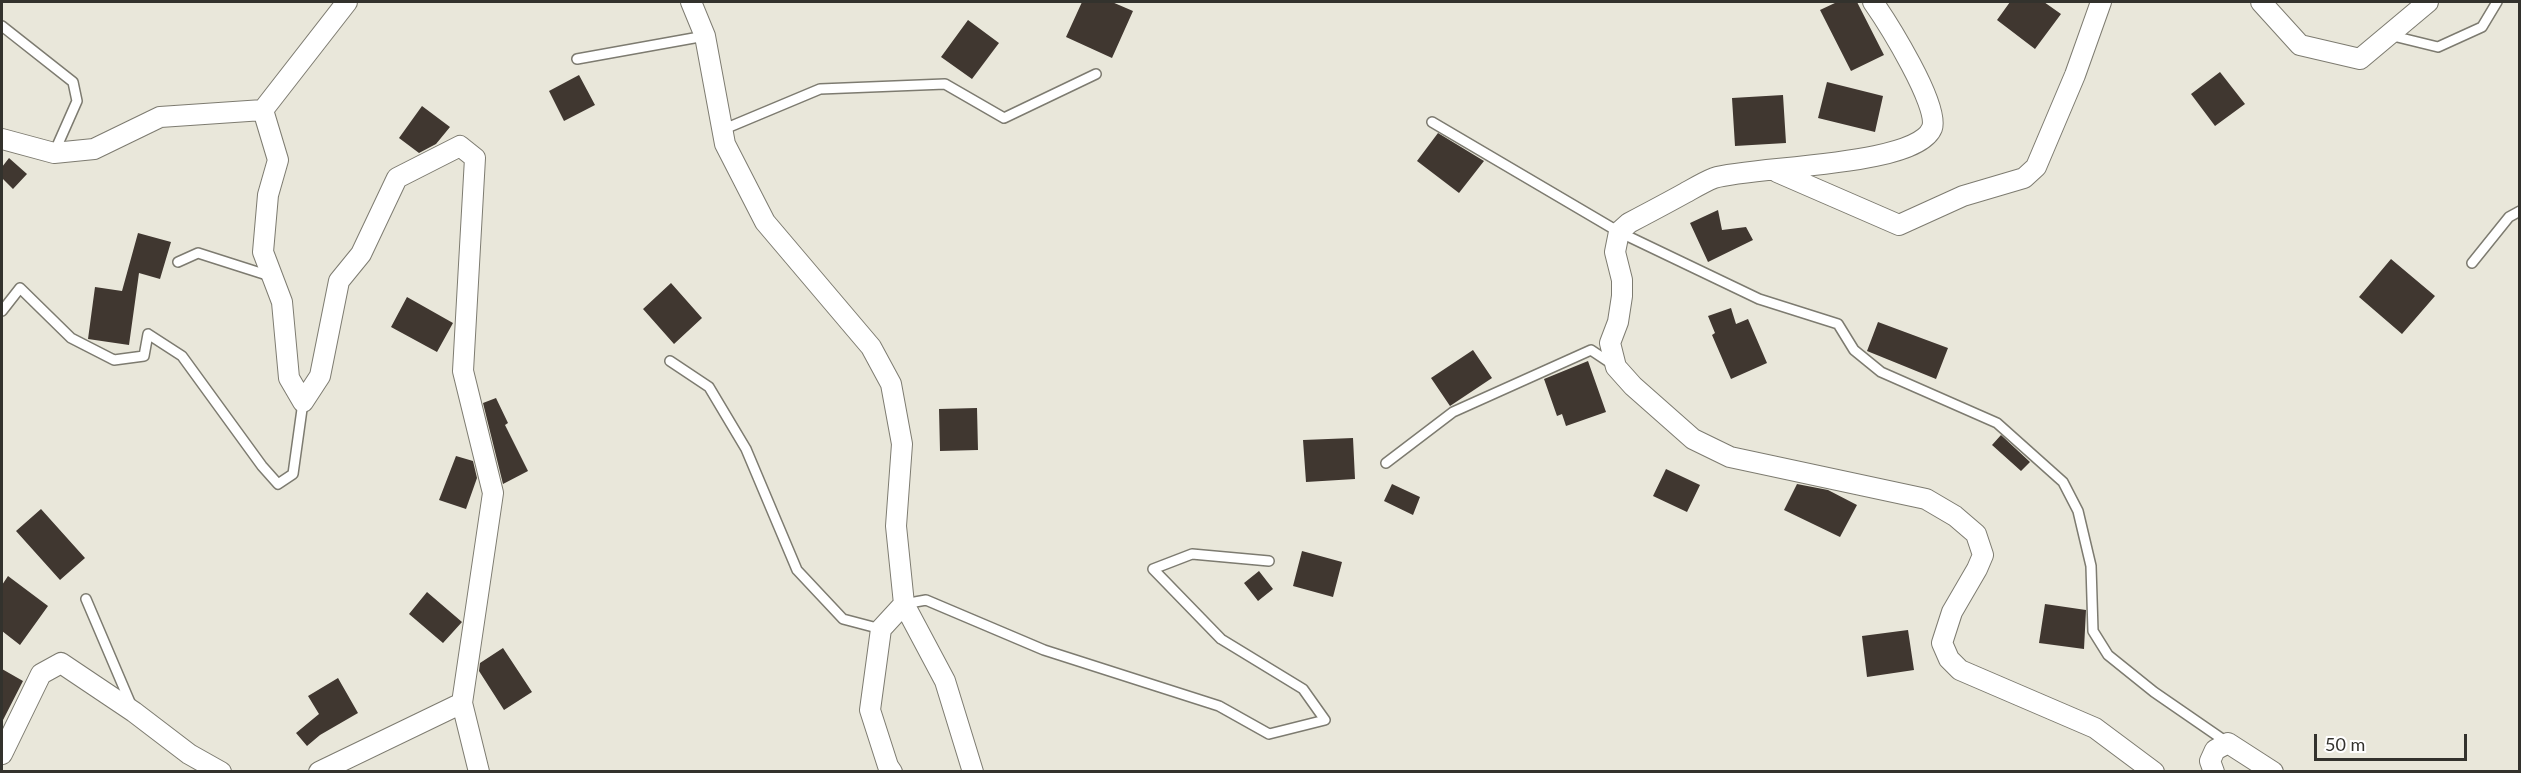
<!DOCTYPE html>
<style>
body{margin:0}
#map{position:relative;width:2521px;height:773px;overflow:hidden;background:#e9e7da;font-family:Lato,sans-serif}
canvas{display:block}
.frame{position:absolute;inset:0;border:3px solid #33322d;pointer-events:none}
.scale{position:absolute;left:2314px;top:734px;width:153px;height:27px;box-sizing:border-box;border:3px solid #33322d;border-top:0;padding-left:8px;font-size:18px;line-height:21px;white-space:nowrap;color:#33322d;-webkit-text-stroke:4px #fff;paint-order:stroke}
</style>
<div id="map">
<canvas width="2521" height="773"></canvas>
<div class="frame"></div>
<div class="scale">50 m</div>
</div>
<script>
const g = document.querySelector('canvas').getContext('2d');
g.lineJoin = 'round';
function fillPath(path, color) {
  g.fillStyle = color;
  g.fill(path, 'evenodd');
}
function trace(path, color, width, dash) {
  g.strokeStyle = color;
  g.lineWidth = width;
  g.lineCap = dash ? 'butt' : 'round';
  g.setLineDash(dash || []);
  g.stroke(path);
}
const building = new Path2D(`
 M1082,2h30l21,9 -21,47 -46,-21z
 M1837,2h20l27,53 -33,16 -31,-61z
 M2010,2h34l17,12 -26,35 -38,-29z
 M968,20l31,23 -27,36 -31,-22z
 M2220,72l25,32 -30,22 -24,-32z
 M579,75l16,30 -31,16 -15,-30z
 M1827,82l56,14 -8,36 -57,-14z
 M1783,95l3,48 -51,3 -3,-48z
 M422,106l28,21 -14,17 -17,9 -20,-15z
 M1438,133l46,28 -25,32 -42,-32z
 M9,158l18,16 -14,15 -11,-11v-11z
 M1718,210l4,20 24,-3 7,13 -45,22 -18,-39z
 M138,233l33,9 -11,37 -21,-6 -10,72 -41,-6 7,-52 27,4z
 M2391,259l44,37 -33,38 -43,-37z
 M671,283l31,35 -28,26 -31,-35z
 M407,297l46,26 -16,29 -46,-25z
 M1731,308l5,16 12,-5 19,44 -36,16 -19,-44 3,-2 -7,-17z
 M1878,322l70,26 -12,31 -69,-28z
 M1473,350l19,28 -42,28 -19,-28z
 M1588,361l18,51 -40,14 -4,-12 -5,2 -13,-37z
 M496,398l12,25 -3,2 23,46 -25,13 -20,-81z
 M977,408l1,42 -38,1 -1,-42z
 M2001,435l29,27 -9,9 -29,-26z
 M1353,438l2,41 -49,3 -3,-42z
 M456,456l17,5 4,17 -11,31 -27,-9z
 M1666,469l34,16 -13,27 -34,-16z
 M1392,484l28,13 -7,18 -29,-14z
 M1797,484l31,6 29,15 -17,32 -56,-27z
 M41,509l44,49 -25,22 -44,-49z
 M1302,551l40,11 -9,35 -40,-11z
 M1259,571l14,18 -15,12 -14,-18z
 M8,576l40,30 -28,39 -18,-14v-46z
 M427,592l35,30 -19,21 -34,-29z
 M2045,604l41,6 -2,39 -45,-6z
 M1908,630l6,40 -47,7 -5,-41z
 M503,648l29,44 -28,18 -25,-39 1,-8z
 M2,669l21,12 -21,41z
 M338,678l20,35 -38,22 -13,11 -11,-13 23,-19 -11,-18z`);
const lane = new Path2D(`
 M2,26l71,56 4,19 -23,52
 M2389,35l49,12 44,-20 15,-25
 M577,59l128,-23
 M1432,122l187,110 140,67 79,25 16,26 27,22 116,51 66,59 15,29 13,55 2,65 15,24 46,37 74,51
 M722,130l98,-41 125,-5 59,34 92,-44
 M178,262l20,-9 72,23
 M2472,263l37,-46 11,-6
 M2,311l18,-23 51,50 43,22 30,-4 4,-22 34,22 80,110 16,18 15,-10 10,-72
 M670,361l39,26 37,62 51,121 46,49 38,10
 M1386,463l67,-51 138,-62 21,14
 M86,599l46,108
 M904,604l22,-4 118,50 175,56 50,28 56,-14 -22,-31 -82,-50 -68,-70 39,-15 77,7`);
const street = new Path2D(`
 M691,2l14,34 20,108 40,78 106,125 20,37 11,60 -6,82 8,78 41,77 28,91
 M1873,2c14,20 67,104 59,126 -15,39 -180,38 -218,50 -10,4 -20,10 -29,15 -18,10 -37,20 -56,30l-10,9 -4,20 7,28v16l-4,26 -8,21 6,24 17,19 60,53 37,18 196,42 29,17 21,18 7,21 -6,14 -25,43 -10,31 7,16 11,11 135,58 59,44
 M2261,2l39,43 60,14 68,-57
 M2,139l52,14 40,-4 66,-32 103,-7
 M1777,172l122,53 64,-29 61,-18 12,-11 39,-92 26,-73
 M462,703l17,69
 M2,754l39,-80 20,-11 73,49 55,42 32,18
 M319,772l143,-69 31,-210 -30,-122 12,-213 -15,-12 -63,32 -36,76 -22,27 -19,95 -17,26 -14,-24 -7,-76 -19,-50 5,-57 10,-35 -15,-50 84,-108
 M892,772l-4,-6 -18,-56 11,-81 23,-25
 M2214,772l-4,-11 5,-11 13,-7 45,29`);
fillPath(building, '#403730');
trace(lane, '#7d7b70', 12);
trace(street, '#7d7b70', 22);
trace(lane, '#fff', 9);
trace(street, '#fff', 20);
</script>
